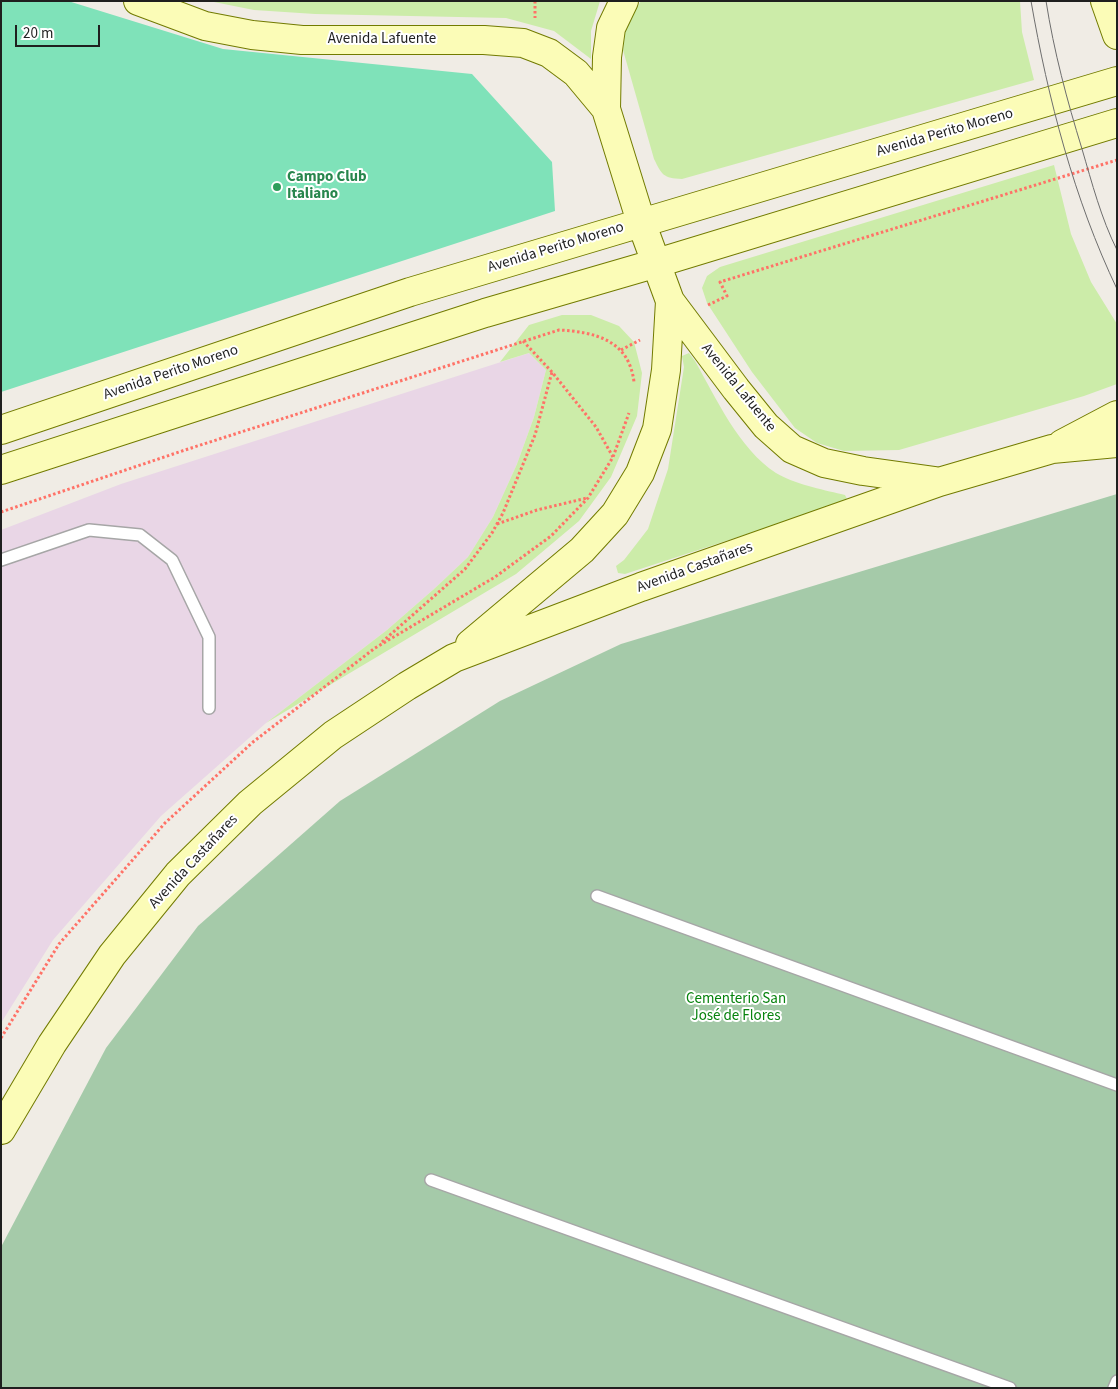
<!DOCTYPE html>
<meta charset="utf-8">
<style>
body{margin:0}
#map{position:relative;width:1118px;height:1389px;overflow:hidden;background:#f0ece5;font-family:"Source Sans 3",sans-serif}
canvas{display:block}
.frame{position:absolute;inset:0;border:2px solid #1f1f1f;pointer-events:none}
.scale{position:absolute;left:15px;top:25px;width:85px;height:22px;box-sizing:border-box;border:2px solid #1f1f1f;border-top:0;padding-left:6px;font-size:15px;line-height:18px;white-space:nowrap;color:#1f1f1f;-webkit-text-stroke:4px #fff;paint-order:stroke}
</style>
<div id="map">
<canvas width="1118" height="1389"></canvas>
<div class="frame"></div>
<div class="scale">20 m</div>
</div>
<script>
const g = document.querySelector('canvas').getContext('2d');
g.lineJoin = 'round';
function fillPath(path, color) {
  g.fillStyle = color;
  g.fill(path, 'evenodd');
}
function trace(path, color, width, dash) {
  g.strokeStyle = color;
  g.lineWidth = width;
  g.lineCap = dash ? 'butt' : 'round';
  g.setLineDash(dash || []);
  g.stroke(path);
}
function label(font, color, halo, rows, align = 'center') {
  g.font = font + ' "Source Sans 3",sans-serif';
  g.lineWidth = 4;
  g.setLineDash([]);
  g.textBaseline = 'middle';
  g.strokeStyle = halo;
  g.fillStyle = color;
  for (const [text, x, y, turn = 0] of rows) {
    g.save();
    g.translate(x, y);
    g.rotate((+turn || 0) * Math.PI / 180);
    g.textAlign = isNaN(turn) ? turn : align;
    if (halo) g.strokeText(text, 0, 0);
    g.fillText(text, 0, 0);
    g.restore();
  }
}
const industrial = new Path2D(`
 M529,353l17,17 -12,47 -17,47 -24,53 -25,40 -34,32 -47,41 -121,93 -105,93 -108,124 -52,83v-493l120,-46z`);
const grass = new Path2D(`
 M209,1h391l-9,30v28l-37,-28 -48,-13 -191,-4 -61,-4z
 M641,1h379l2,31 12,48 -352,99c-19,-1 -20,-4 -28,-20l-31,-109 3,-24z
 M1054,165l17,69 20,48 26,42v60l-33,12 -185,54 -55,1 -27,-8 -22,-15 -43,-56 -45,-69 -5,-15 5,-12 13,-9z
 M562,315h29l28,11 15,16 8,31 -5,43 -26,61 -32,44 -63,53 -250,149 121,-93 47,-41 34,-32 25,-40 24,-53 17,-47 12,-47 -17,-17 -29,9 29,-37z
 M689,353l6,8c21,37 44,88 81,112 16,10 47,17 65,21l4,1 2,4 -2,3 -220,72 -7,-1 -2,-7 8,-6 24,-31 20,-60 16,-102 -2,-11z`);
const cemetery = new Path2D(`
 M1117,494v894h-1116v-141l105,-199 92,-122 142,-125 160,-100 121,-57z`);
const pitch = new Path2D(`
 M1,1h67l155,48 249,25 80,88 3,49 -554,181z`);
const path = new Path2D(`
 M535,1v17
 M708,305l19,-9 -7,-14 397,-122
 M523,341l29,31 44,55 17,30
 M621,350l19,-10
 M1,512l184,-62 374,-120c36,2 70,10 75,52
 M497,524l40,-14 50,-12
 M382,642l83,-73 27,-36 11,-20 32,-78 17,-63
 M1,1038l58,-94 106,-121 88,-81 122,-94 120,-71 56,-41 37,-38 25,-41 16,-44`);
const lane = new Path2D(`
 M1,560l88,-30 51,5 32,25 37,77v71
 M597,896l520,189
 M431,1180l579,208
 M1114,1388l3,-7`);
const secondary = new Path2D(`
 M138,1l67,25 47,9 50,5h182l39,3 26,10 27,20 30,36
 M624,1l-13,27 -4,29 -1,52 35,113 29,79 66,88 30,37 26,23 32,14 39,8 72,10
 M1105,1l12,34
 M1,430l409,-138 707,-211
 M1062,444l55,-29
 M1,470l484,-157 172,-50 460,-140
 M470,644l112,-94 33,-36 25,-41 17,-44 9,-59 4,-69
 M1,1130l51,-86 60,-89 66,-81 72,-71 83,-68 74,-49 47,-28 187,-71 298,-105 113,-33 65,-6`);
const tram = new Path2D(`
 M1031,1c17,98 43,198 86,288
 M1046,1c8,51 21,99 36,148 10,34 19,69 35,101`);
const markers = [
 [277,187,5,"#2e9e5b"]
];
const streetNames = [
 ["Avenida Lafuente",382,40],
 ["Avenida Perito Moreno",945,133,-16],
 ["Avenida Perito Moreno",556,248,-17],
 ["Avenida Perito Moreno",171,373,-19],
 ["Avenida Lafuente",738,388,51],
 ["Avenida Castañares",695,568,-20],
 ["Avenida Castañares",194,862,-47]
];
const leisureNames = [
 ["Campo Club",287,178],
 ["Italiano",287,195]
];
const parkNames = [
 ["Cementerio San",736,1000],
 ["José de Flores",736,1017]
];
fillPath(industrial, '#e9d6e6');
fillPath(grass, '#cceca9');
fillPath(cemetery, '#a5caa9');
fillPath(pitch, '#7fe2b9');
trace(lane, '#a6a6a6', 14);
trace(secondary, '#727b00', 30);
trace(path, '#ff7267', 3, [2.5, 2.5]);
trace(lane, '#fff', 11);
trace(secondary, '#fbfcb7', 28);
trace(tram, '#6d6d6d', 1);
for (const [x, y, r, color] of markers) {
  const dot = new Path2D();
  dot.arc(x, y, r, 0, 2 * Math.PI);
  g.fillStyle = color;
  g.fill(dot);
  trace(dot, '#fff', 2);
}
label('15px', '#1f1f1f', '#fff', streetNames);
label('bold 15px', '#27864d', '#fff', leisureNames, 'left');
label('15px', '#07830e', '#fff', parkNames);
</script>
